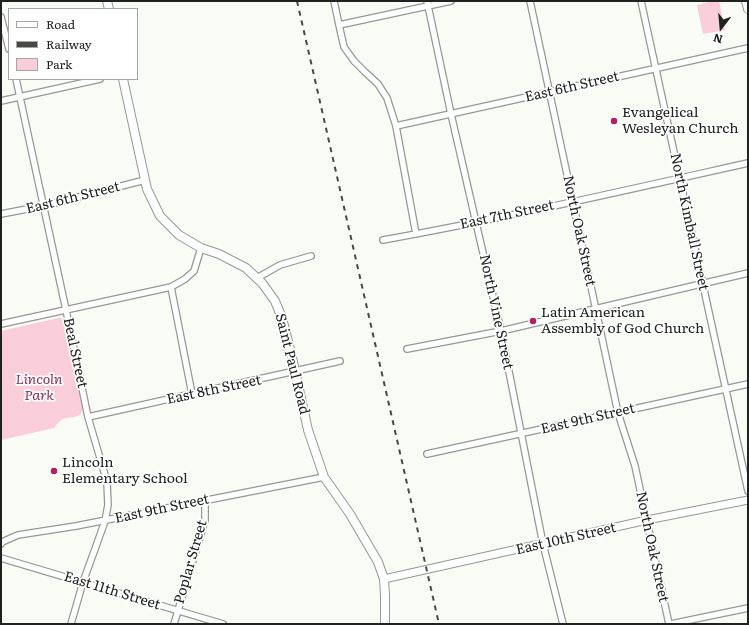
<!DOCTYPE html>
<style>
body{margin:0}
#map{position:relative;width:749px;height:625px;overflow:hidden;background:#f8fcf4;font-family:Literata,serif}
canvas{display:block}
.frame{position:absolute;inset:0;border:2px solid #20221f;pointer-events:none}
.legend{position:absolute;left:8px;top:8px;width:130px;height:72px;box-sizing:border-box;background:#fff;border:1px solid #a6a7a5;margin:0;padding:5px 7px;list-style:none;font-size:12px;color:#20221f}
.legend li{display:flex;align-items:center;gap:8px;height:20px}
.legend b{width:20px;border:1px solid #a6a7a5}
.north{position:absolute;left:701px;top:8px;width:40px;height:40px;-webkit-text-stroke:3px #fff;paint-order:stroke;rotate:196deg;font-size:11px;font-weight:700;line-height:16px;text-align:center;color:#20221f}
.north::after{content:'';display:block;margin:auto;width:14px;height:18px;background:#20221f;clip-path:polygon(50% 0,100% 100%,50% 72%,0 100%)}
</style>
<div id="map">
<canvas width="749" height="625"></canvas>
<div class="frame"></div>
<ul class="legend">
<li><b style="height:5px;background:#fff"></b>Road</li>
<li><b style="height:5px;background:#464945"></b>Railway</li>
<li><b style="height:11px;background:#f9cdda"></b>Park</li>
</ul>
<div class="north">N</div>
</div>
<script>
const g = document.querySelector('canvas').getContext('2d');
g.lineJoin = 'round';
function fillPath(path, color) {
  g.fillStyle = color;
  g.fill(path, 'evenodd');
}
function trace(path, color, width, dash) {
  g.strokeStyle = color;
  g.lineWidth = width;
  g.lineCap = dash ? 'butt' : 'round';
  g.setLineDash(dash || []);
  g.stroke(path);
}
function label(font, color, halo, rows, align = 'center') {
  g.font = font + ' Literata,serif';
  g.lineWidth = 3.5;
  g.setLineDash([]);
  g.textBaseline = 'middle';
  g.strokeStyle = halo;
  g.fillStyle = color;
  for (const [text, x, y, turn = 0] of rows) {
    g.save();
    g.translate(x, y);
    g.rotate((+turn || 0) * Math.PI / 180);
    g.textAlign = isNaN(turn) ? turn : align;
    if (halo) g.strokeText(text, 0, 0);
    g.fillText(text, 0, 0);
    g.restore();
  }
}
const green = new Path2D(`
 M713,1h6l6,29 -22,4 -6,-29z
 M58,318h3l2,2 20,89c-2,10 -12,7 -20,10 -4,2 -7,6 -9,9l-53,12v-109z`);
const minor = new Path2D(`
 M334,1l5,24 5,22 10,14 11,11 13,12 9,14 9,28 20,108
 M427,1l24,113 50,217 42,213 20,80
 M530,1l88,412 17,53 34,158
 M641,1l107,490
 M1,17l8,32
 M339,25l112,-24
 M16,79l50,231 22,107 19,65 1,23 -3,16 -10,28 -12,33 -12,42
 M1,101l99,-22
 M396,126l352,-78
 M1,214l42,-8 102,-26
 M383,240c122,-22 244,-50 365,-77
 M257,278l23,-13 31,-9
 M171,287l21,107
 M1,324l170,-37 14,-8 9,-8 7,-23
 M407,349l94,-18 247,-58
 M88,417l252,-56
 M427,454l321,-70
 M1,544l1,-2 16,-7 58,-9 248,-49
 M1,558l222,66
 M174,624l31,-104v-20
 M671,624l77,-16`);
const tertiary = new Path2D(`
 M384,579l263,-59 101,-20`);
const secondary = new Path2D(`
 M107,1l2,8
 M746,1l2,8
 M123,79l24,110 13,27 19,19 22,13 18,6 27,14 16,15 13,18 7,17 9,35 17,77 16,47 26,37 28,48 6,17 1,16v29`);
const rail = new Path2D(`
 M297,1l142,623`);
const markers = [
 [614,121,4,"#ad2262"],
 [533,321,4,"#ad2262"],
 [54,471,4,"#ad2262"]
];
const streetNames = [
 ["East 6th Street",572,87,-13],
 ["East 6th Street",73,198,-14],
 ["East 7th Street",507,215,-12],
 ["North Kimball Street",689,222,78],
 ["North Oak Street",579,231,78],
 ["North Vine Street",496,312,78],
 ["Beal Street",75,353,78],
 ["Saint Paul Road",292,364,76],
 ["East 8th Street",214,390,-12],
 ["East 9th Street",588,419,-13],
 ["East 9th Street",162,509,-12],
 ["East 10th Street",566,539,-13],
 ["North Oak Street",652,547,78],
 ["Poplar Street",191,562,-74],
 ["East 11th Street",112,591,17]
];
const poiNames = [
 ["Evangelical",622,113],
 ["Wesleyan Church",622,129],
 ["Latin American",541,313],
 ["Assembly of God Church",541,329],
 ["Lincoln",62,463],
 ["Elementary School",62,479]
];
const parkNames = [
 ["Lincoln",39,380],
 ["Park",39,396]
];
fillPath(green, '#f9cdda');
trace(minor, '#959992', 8);
trace(tertiary, '#959992', 9);
trace(secondary, '#959992', 10);
trace(minor, '#fff', 5.5);
trace(tertiary, '#fff', 7);
trace(secondary, '#fff', 8);
trace(rail, '#464945', 2, [5, 5]);
for (const [x, y, r, color] of markers) {
  const dot = new Path2D();
  dot.arc(x, y, r, 0, 2 * Math.PI);
  g.fillStyle = color;
  g.fill(dot);
  trace(dot, '#fff', 1.5);
}
label('14px', '#20221f', '#fff', streetNames);
label('14px', '#20221f', '#fff', poiNames, 'left');
label('italic 14px', '#892e53', '#fff', parkNames);
</script>
